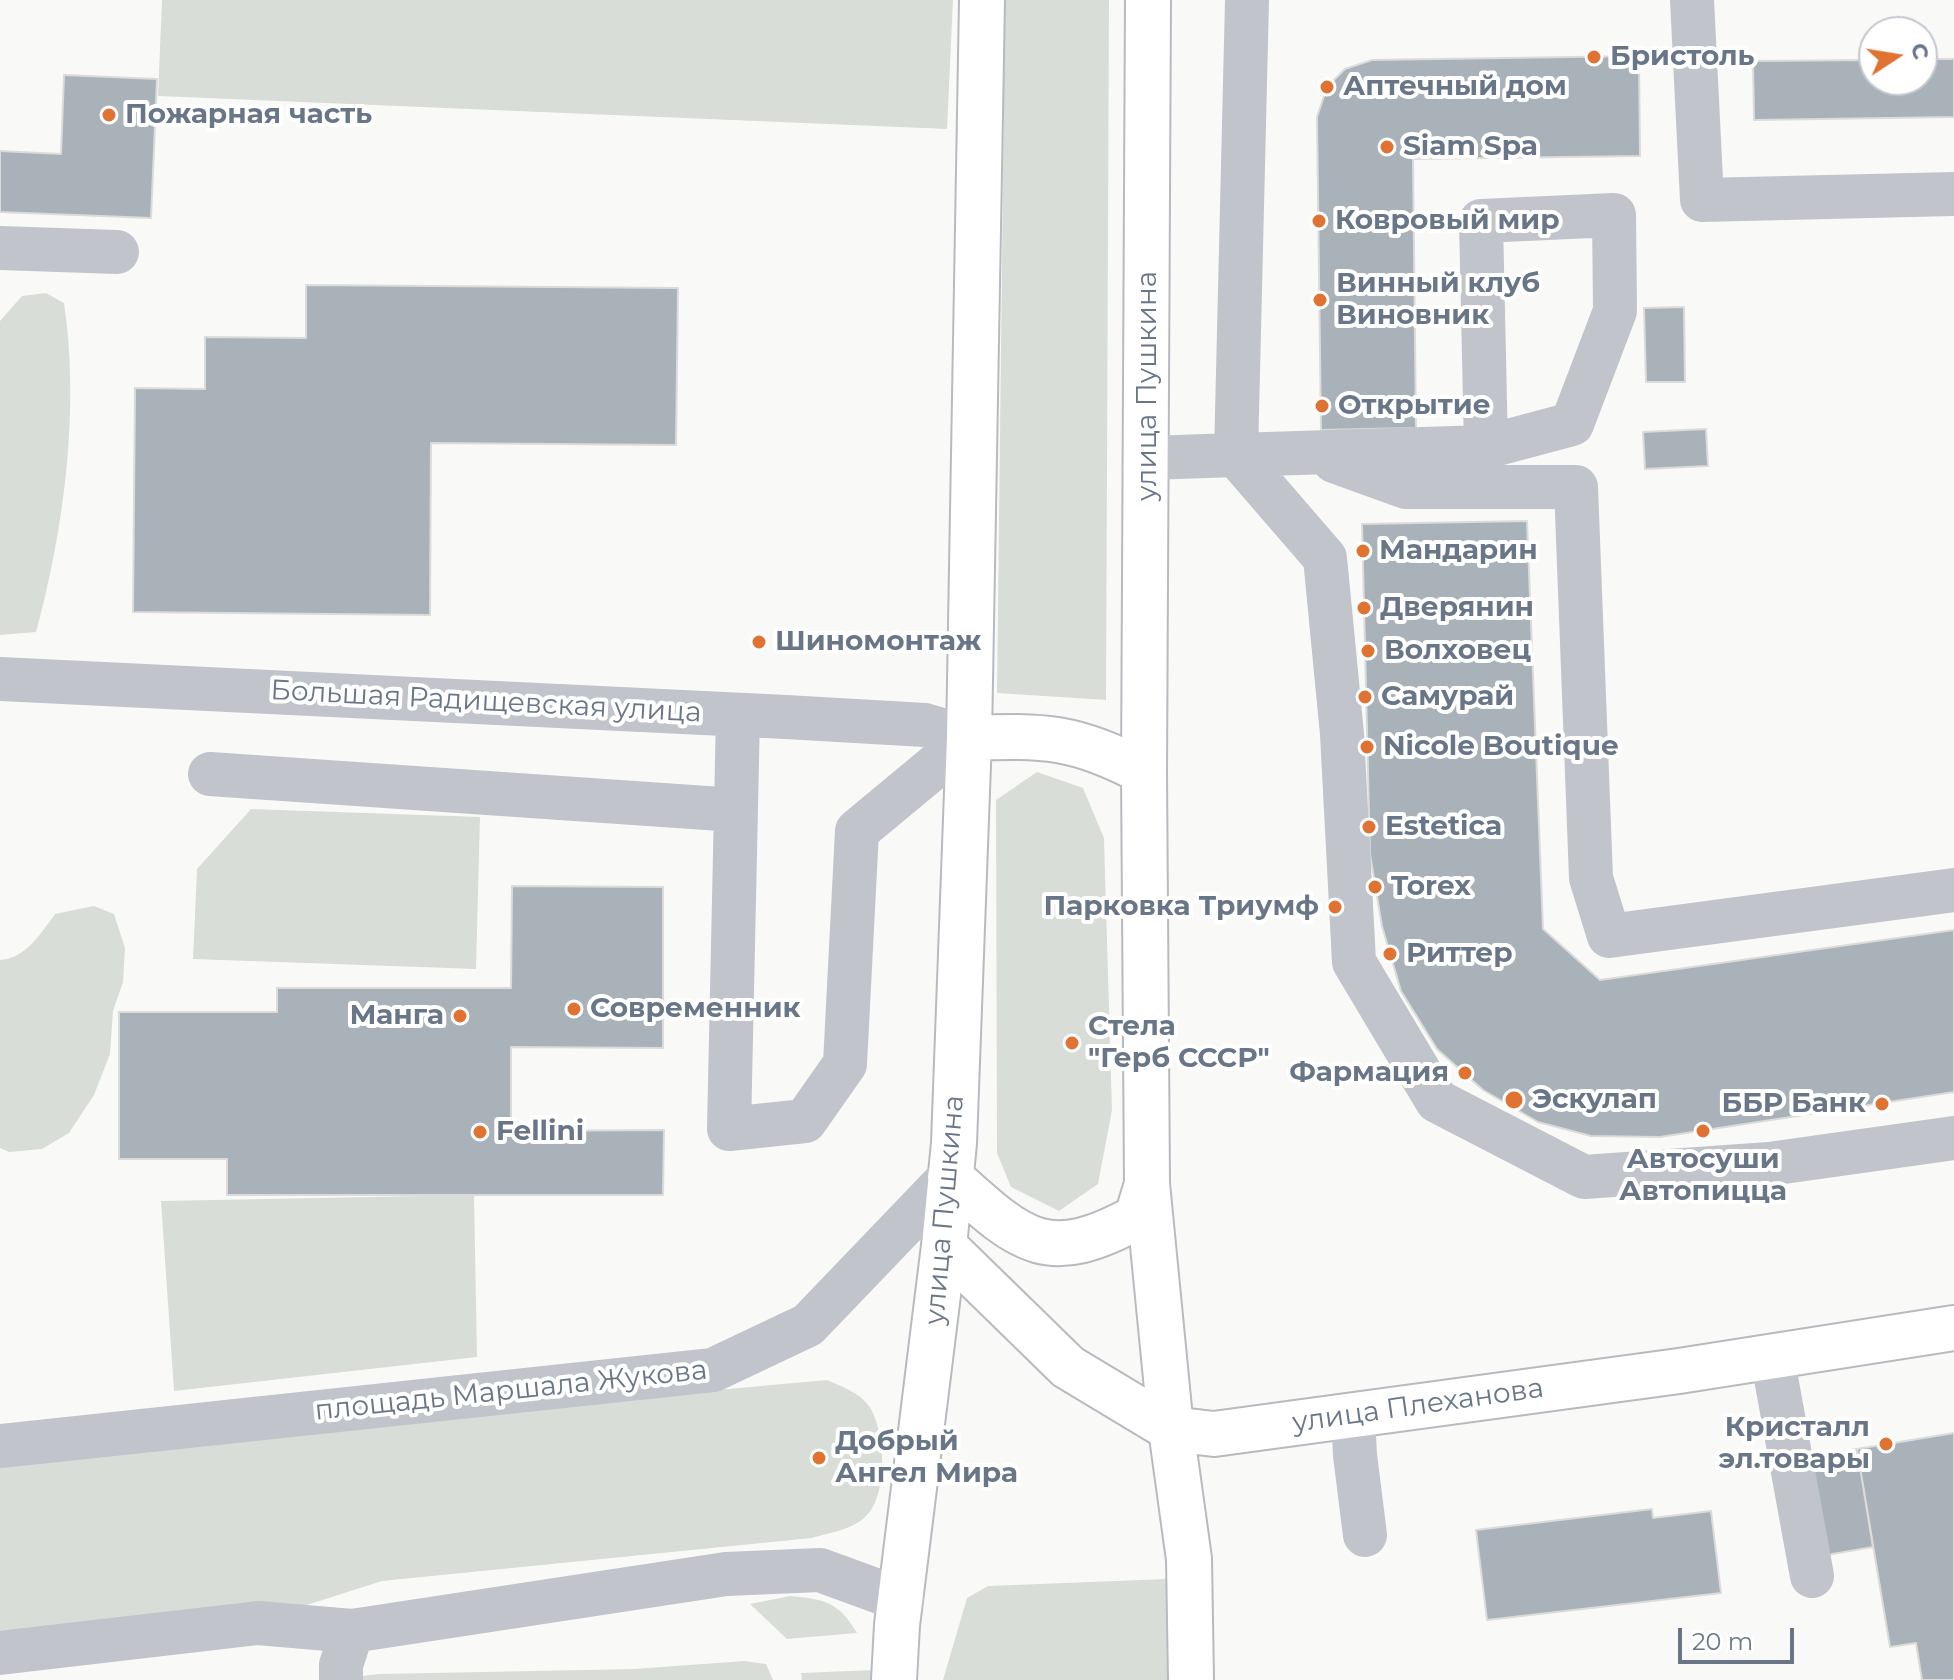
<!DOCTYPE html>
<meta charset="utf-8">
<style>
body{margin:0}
#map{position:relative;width:1954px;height:1680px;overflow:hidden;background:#f9faf7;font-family:Montserrat,sans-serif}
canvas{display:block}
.north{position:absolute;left:1858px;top:16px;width:80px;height:80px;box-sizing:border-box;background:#fff;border:2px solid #c3c8cf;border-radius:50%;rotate:78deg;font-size:22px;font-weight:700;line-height:32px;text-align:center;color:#697688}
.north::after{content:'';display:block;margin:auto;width:28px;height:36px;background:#e07331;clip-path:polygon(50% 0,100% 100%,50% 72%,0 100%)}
.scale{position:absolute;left:1678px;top:1628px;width:116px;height:36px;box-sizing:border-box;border:4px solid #697688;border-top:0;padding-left:10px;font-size:24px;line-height:28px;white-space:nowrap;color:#697688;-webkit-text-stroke:6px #fff;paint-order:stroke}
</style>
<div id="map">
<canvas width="1954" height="1680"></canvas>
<div class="north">С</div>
<div class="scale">20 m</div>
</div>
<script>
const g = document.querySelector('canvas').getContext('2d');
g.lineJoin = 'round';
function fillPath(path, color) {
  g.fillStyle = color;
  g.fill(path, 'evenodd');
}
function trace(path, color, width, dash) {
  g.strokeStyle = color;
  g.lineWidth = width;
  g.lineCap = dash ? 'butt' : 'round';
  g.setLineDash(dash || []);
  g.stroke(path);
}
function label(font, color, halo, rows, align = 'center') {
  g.font = font + ' Montserrat,sans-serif';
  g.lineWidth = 8;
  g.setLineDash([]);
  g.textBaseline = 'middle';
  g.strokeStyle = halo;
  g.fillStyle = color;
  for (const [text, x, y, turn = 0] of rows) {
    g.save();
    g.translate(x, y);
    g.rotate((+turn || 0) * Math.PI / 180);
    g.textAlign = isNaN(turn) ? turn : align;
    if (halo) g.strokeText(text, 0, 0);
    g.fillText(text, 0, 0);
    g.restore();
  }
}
const green = new Path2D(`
 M162,0h791l-6,129 -789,-33z
 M1005,0h104l-3,700 -109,-7z
 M46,293l18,10c16,105 0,227 -28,329l-36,3v-314l22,-25z
 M1037,772l46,16 21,50 8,272 -14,74 -39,27 -48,-24 -14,-34 -1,-353z
 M251,809l229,8 -4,152 -283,-10 4,-90z
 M94,906l20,8 11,34 -2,34 -10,29 -3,43 -16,41 -25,38 -27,16 -33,3 -9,-4v-188c25,-1 41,-27 55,-46z
 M474,1195l3,162 -303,34 -13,-190z
 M827,1380c15,7 32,12 42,26 17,25 20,92 -5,112 -13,12 -36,15 -52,20l-430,43 -88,28 -294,22v-176z
 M1167,1579l1,101h-225l24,-82 21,-12z
 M790,1596c34,3 49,6 67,37l-70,6 -37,-35z
 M744,1661l22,3 7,16h-445l51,-6 255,-5z
 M874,1670l1,10h-73l-1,-7z`);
const building = new Path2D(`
 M1639,56l1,100 -227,3 3,269 -95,2 -4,-313 10,-30 18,-18 27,-9z
 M1922,59h32v58l-200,3 -1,-59 121,-1v20h48z
 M64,75l93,4 -6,139 -151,-6v-61l61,3z
 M306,285l372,3 -2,157 -245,-2 -1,172 -297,-3 2,-224 70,1v-52l101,1z
 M1684,307l1,75h-39l-2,-74z
 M1706,429l2,37 -63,3 -2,-37z
 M1527,521l16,408 57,51 354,-50v162l-294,45 -69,-1 -53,-14 -55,-32 -46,-41 -36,-58 -19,-65 -12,-72 -8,-330z
 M512,886l151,1v161l-152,-1v84l153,-1 -1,65h-436v-36h-108v-147h158v-24h234z
 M1954,1433v247h-32l-6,-37 -26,4 -33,-198z
 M1857,1449l16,98 -58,10 -17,-98z
 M1652,1509l1,9 58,-7 10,82 -234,27 -11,-90z`);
const minor = new Path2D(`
 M1247,0l-11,455 250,-8 86,-23 43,-113 -1,-96 -133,6 5,226
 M1692,0l10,200 252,-6
 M0,248l117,4
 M1148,458l88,-3 89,103 17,176 12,228 83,139 147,76 185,-13 185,-26
 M1334,461l72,26h170l15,391 18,58 345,-46
 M0,679l786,38 139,8 44,13
 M738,715l-9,414 76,-8 40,-57 12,-233 112,-93
 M210,774l526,36
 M1772,1356l40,220
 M1353,1415l2,40 10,80
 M0,1446l713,-76 95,-45 142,-148
 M0,1653l258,-30 94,8 374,-57 94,-4 82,30
 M341,1680v-15l11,-34`);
const major = new Path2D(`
 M1148,0l-4,772 3,412 24,245 18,130 2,121
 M969,738c76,-3 107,-2 175,34
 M950,1177c71,64 96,90 187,40l10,-33
 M944,1246l124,121 103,62 43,5 465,-63 275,-43
 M894,1680l3,-55 47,-379 10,-103 15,-405 13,-738`);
const markers = [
 [1594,57,8,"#e07331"],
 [1327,87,8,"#e07331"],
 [109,115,8,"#e07331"],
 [1387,147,8,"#e07331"],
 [1319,221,8,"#e07331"],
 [1320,300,8,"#e07331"],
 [1322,406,8,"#e07331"],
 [1363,551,8,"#e07331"],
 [1364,608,8,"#e07331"],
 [759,642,8,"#e07331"],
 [1368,651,8,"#e07331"],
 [1365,697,8,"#e07331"],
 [1367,747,8,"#e07331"],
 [1369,827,8,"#e07331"],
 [1375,887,8,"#e07331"],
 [1335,907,8,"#e07331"],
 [1390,954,8,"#e07331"],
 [574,1009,8,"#e07331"],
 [460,1016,8,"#e07331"],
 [1072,1043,8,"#e07331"],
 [1465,1073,8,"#e07331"],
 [1514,1100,10,"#e07331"],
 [1882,1104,8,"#e07331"],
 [1703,1131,8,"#e07331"],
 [480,1132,8,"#e07331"],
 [1886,1444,8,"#e07331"],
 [819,1458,8,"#e07331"]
];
const poiNames = [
 ["Бристоль",1610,57],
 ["Аптечный дом",1343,87],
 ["Пожарная часть",125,115],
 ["Siam Spa",1403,147],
 ["Ковровый мир",1335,221],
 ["Винный клуб",1336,284],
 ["Виновник",1336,316],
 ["Открытие",1338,406],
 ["Мандарин",1379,551],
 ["Дверянин",1380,608],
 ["Шиномонтаж",775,642],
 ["Волховец",1384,651],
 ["Самурай",1381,697],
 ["Nicole Boutique",1383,747],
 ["Estetica",1385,827],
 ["Torex",1391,887],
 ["Парковка Триумф",1319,907,"right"],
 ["Риттер",1406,954],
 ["Современник",590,1009],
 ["Манга",444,1016,"right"],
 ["Стела",1088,1027],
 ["\"Герб СССР\"",1088,1059],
 ["Фармация",1449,1073,"right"],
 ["Эскулап",1532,1100],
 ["ББР Банк",1866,1104,"right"],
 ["Fellini",496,1132],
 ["Автосуши",1703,1160,"center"],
 ["Автопицца",1703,1192,"center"],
 ["Кристалл",1870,1428,"right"],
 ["эл.товары",1870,1460,"right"],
 ["Добрый",835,1442],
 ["Ангел Мира",835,1474]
];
const streetNames = [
 ["улица Пушкина",1148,386,-90],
 ["Большая Радищевская улица",486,702,3],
 ["улица Пушкина",945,1210,-85],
 ["площадь Маршала Жукова",511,1391,-6],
 ["улица Плеханова",1418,1406,-8]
];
fillPath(green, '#d8ded7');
fillPath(building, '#a9b1b9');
trace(building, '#dbdcda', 2);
trace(major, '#b7babf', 48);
trace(minor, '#c1c4ca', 44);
trace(major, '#fff', 44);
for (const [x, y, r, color] of markers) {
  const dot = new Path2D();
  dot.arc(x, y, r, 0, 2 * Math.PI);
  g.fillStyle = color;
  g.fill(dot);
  trace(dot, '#fff', 3);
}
label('bold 28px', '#697688', '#fff', poiNames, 'left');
label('28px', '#697688', '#fff', streetNames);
</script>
